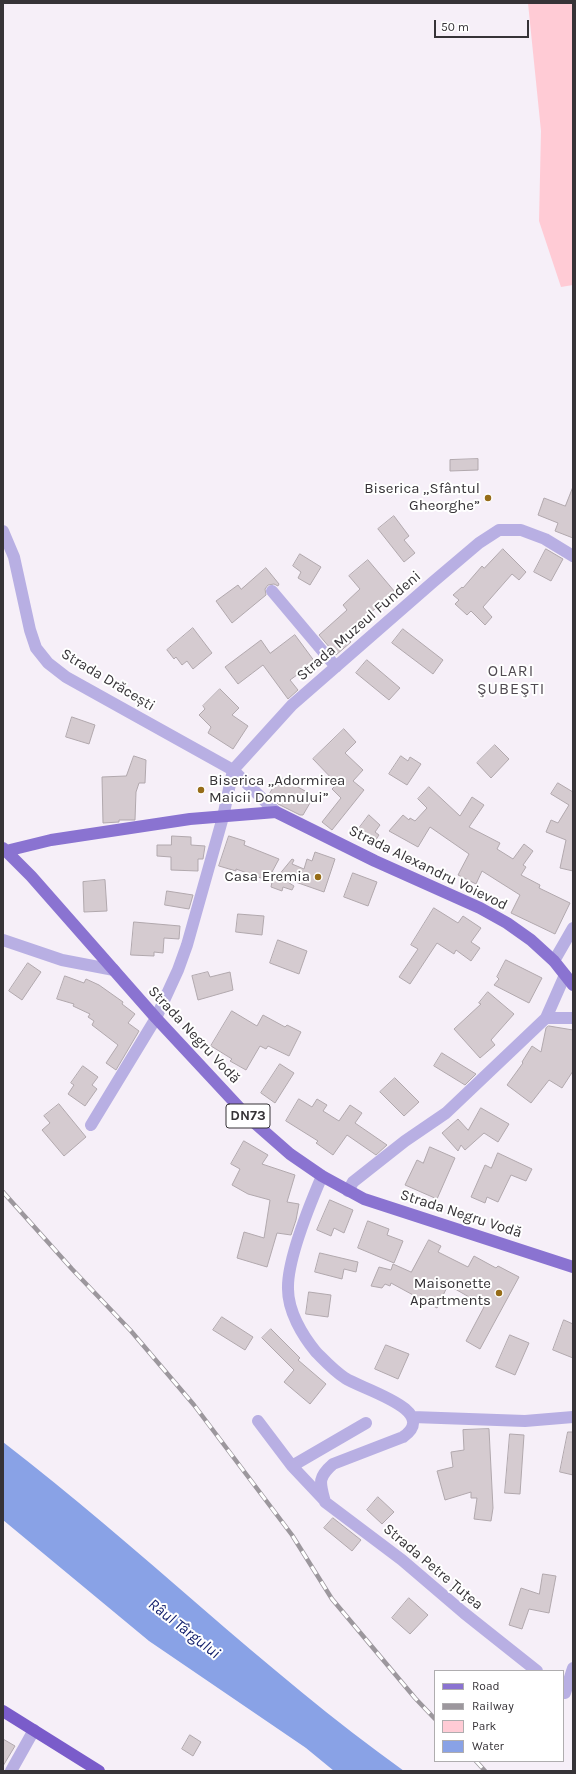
<!DOCTYPE html>
<meta charset="utf-8">
<style>
body{margin:0}
#map{position:relative;width:576px;height:1774px;overflow:hidden;background:#f6eff8;font-family:Karla,sans-serif}
canvas{display:block}
.frame{position:absolute;inset:0;border:4px solid #363337;pointer-events:none}
.legend{position:absolute;left:434px;top:1670px;width:130px;height:92px;box-sizing:border-box;background:#fff;border:1px solid #afadaf;margin:0;padding:5px 7px;list-style:none;font-size:12px;color:#363337}
.legend li{display:flex;align-items:center;gap:8px;height:20px}
.legend b{width:20px;border:1px solid #afadaf}
.scale{position:absolute;left:434px;top:20px;width:95px;height:18px;box-sizing:border-box;border:2px solid #363337;border-top:0;padding-left:5px;font-size:12px;line-height:14px;white-space:nowrap;color:#363337;-webkit-text-stroke:3px #fff;paint-order:stroke}
</style>
<div id="map">
<canvas width="576" height="1774"></canvas>
<div class="frame"></div>
<ul class="legend">
<li><b style="height:5px;background:#8a73d1"></b>Road</li>
<li><b style="height:5px;background:#9c979d"></b>Railway</li>
<li><b style="height:11px;background:#ffcbd5"></b>Park</li>
<li><b style="height:11px;background:#89a2e6"></b>Water</li>
</ul>
<div class="scale">50 m</div>
</div>
<script>
const g = document.querySelector('canvas').getContext('2d');
g.lineJoin = 'round';
function fillPath(path, color) {
  g.fillStyle = color;
  g.fill(path, 'evenodd');
}
function trace(path, color, width, dash) {
  g.strokeStyle = color;
  g.lineWidth = width;
  g.lineCap = dash ? 'butt' : 'round';
  g.setLineDash(dash || []);
  g.stroke(path);
}
function label(font, color, halo, rows, align = 'center') {
  g.font = font + ' Karla,sans-serif';
  g.lineWidth = 4;
  g.setLineDash([]);
  g.textBaseline = 'middle';
  g.strokeStyle = halo;
  g.fillStyle = color;
  for (const [text, x, y, turn = 0] of rows) {
    g.save();
    g.translate(x, y);
    g.rotate((+turn || 0) * Math.PI / 180);
    g.textAlign = isNaN(turn) ? turn : align;
    if (halo) g.strokeText(text, 0, 0);
    g.fillText(text, 0, 0);
    g.restore();
  }
}
const green = new Path2D(`
 M528,3h45v282l-12,2 -22,-66 2,-90z`);
const water = new Path2D(`
 M3,1442c137,105 260,228 401,329h-70l-28,-23 -157,-107 -146,-121z`);
const building = new Path2D(`
 M478,459v11l-28,1v-11z
 M573,487v51l-18,-7 3,-8 -20,-8 6,-17 21,8z
 M394,516l15,20 -5,4 11,13 -11,9 -26,-33z
 M503,549l23,23 -7,8 -7,-6 -29,33 9,10 -7,8 -14,-14 -4,4 -12,-11 4,-4 -6,-5 9,-8 1,1 19,-22 2,2z
 M546,549l17,10 -12,22 -17,-9z
 M300,554l21,13 -11,18 -12,-7 3,-6 -8,-6z
 M368,560l27,32 -51,43 7,7 -15,13 -17,-20 28,-25 -4,-5 17,-16 -11,-13z
 M266,568l13,16 -1,2 -4,-2 -6,1 -3,4 1,6 -34,28 -16,-22 22,-16 3,4z
 M193,628l19,25 -19,16 -6,-8 -5,4 -6,-8 -2,2 -7,-9z
 M403,629l40,31 -10,14 -41,-31z
 M295,635l20,27 -25,18 8,10 -10,9 -25,-34 -25,19 -13,-17 36,-27 9,13z
 M367,660l33,28 -11,12 -33,-27z
 M220,689l19,19 -7,7 16,11 -15,23 -25,-16 3,-6 -12,-12 6,-6 -2,-3z
 M72,717l23,8 -6,19 -23,-7z
 M344,729l12,13 -11,11 18,17 -10,11 11,9 -32,40 -10,-8 19,-24 -9,-9 5,-5 -24,-25z
 M495,745l14,14 -18,19 -14,-15z
 M134,756l12,4 -1,23h-6l-3,9 -1,28h-16v2l-16,1 -1,-46 24,-1z
 M401,756l7,5 2,-4 11,7 -14,21 -18,-11z
 M280,777l34,19 -11,19h-3l-22,-11 -9,-9z
 M558,783l15,9v79l-13,-3 6,-28 -20,-8 5,-12 7,3 11,-18 -18,-11z
 M429,787l31,29 12,-19 12,8 -15,22 31,16 -3,6 16,10 11,-15 9,7 -10,14 3,2 -5,8 19,10 -1,3 31,15 -15,31 -44,-21 9,-18 -38,-24 -6,13 -18,-9 11,-21 -39,-27 -12,20 -29,-16 14,-16 6,5 1,-2 5,3 12,-13 -9,-9z
 M369,815l11,10 -5,7 4,3 -6,9 -16,-13z
 M172,836l19,1v8l14,1 -2,13h-5v12l-27,-1v-13l-14,-1v-11h14z
 M229,836l16,5 -1,4 35,14 -7,13 6,4 14,-17 2,1 -2,4 12,5 3,-10 5,2 3,-9 20,7 -11,33 -37,-13 -1,2 8,5 -2,4 -9,-3 -1,4 -11,-4 1,-5 -36,-13v2l-17,-5z
 M353,873l24,9 -9,24 -24,-9z
 M105,880l2,31 -23,1 -1,-30z
 M167,891l26,4 -4,14 -24,-4z
 M434,908l24,15 5,-7 18,12 -10,14 9,6 -9,13 -15,-11 -2,4 -17,-11 -27,41 -11,-7 19,-28 -7,-4z
 M238,914l26,2 -2,19 -26,-3z
 M134,922l46,4 -1,13 -15,-1 -1,15 -9,-1v4l-23,-1z
 M278,940l29,11 -8,23 -29,-11z
 M506,960l36,18 -13,25 -35,-18 5,-6 -2,-2z
 M28,963l13,9 -19,28 -13,-9z
 M208,972l2,5 20,-5 3,18 -35,10 -6,-24z
 M65,976l19,7 2,-4 13,6 24,17 -1,2 13,10 -7,9 11,8 -23,39 -10,-7 12,-18 -26,-20 2,-4 -6,-4 2,-3 -17,-8 1,-2 -17,-5z
 M488,992l26,22 -23,26 4,5 -15,13 -26,-29 27,-25 -2,-1z
 M232,1011l25,15 6,-11 22,12 2,-2 14,7 -12,24 -21,-10 -2,3 -6,-3 -14,24 -16,-9 2,-2 -21,-13z
 M549,1026l24,4v41l-11,17 -13,-8 -18,23 -24,-18 16,-22 -1,-1 10,-16 9,6 5,-24z
 M442,1053l21,13 13,8 -11,11 -31,-19z
 M280,1064l14,9 -19,30 -14,-10z
 M83,1066l15,11 -6,8 5,4 -12,17 -17,-12 6,-9 -3,-2z
 M395,1078l24,24 -15,14 -24,-24z
 M299,1099l13,8 5,-8 10,6 -4,6 16,10 11,-16 12,8 -7,10 32,22 -11,10 -29,-20 -14,20 -17,-12 2,-2 -32,-20z
 M59,1104l27,33 -22,19 -22,-26 8,-7 -6,-7z
 M481,1108l28,16 -11,18 -14,-9 -19,17 -4,-5 -3,6 -16,-18 16,-14 10,11z
 M244,1141l24,14 -6,9 33,11 -8,27 12,2 -3,16 -5,15 -14,-2 -10,34 -30,-9 7,-26 20,6 6,-38 -22,-6 -16,-9 8,-16 -9,-5z
 M430,1147l25,11 -18,41 -32,-14 12,-25 6,3z
 M498,1153l34,16 -6,12 -15,-6 -13,27 -11,-5 -2,6 -14,-6 14,-32 6,3z
 M330,1200l23,10 -9,23 -10,-5 -3,8 -14,-6z
 M368,1221l21,8 -2,6 16,6 -9,22 -36,-15z
 M429,1240l12,6 -3,6 30,15 6,-11 22,12 2,-2 21,11 -39,72 -14,-8 18,-34 -6,-3v-2l-30,-17 -11,23 -46,-25 -1,3 -5,-2 -3,4 -11,-2 8,-19 12,3 2,-6 18,8z
 M320,1253l38,9 -2,10 -12,-3 -2,10 -27,-7z
 M309,1292l22,3 -3,22 -22,-3z
 M222,1317l31,20 -8,13 -32,-20z
 M564,1320l9,4v34l-20,-8z
 M271,1329l29,29 -2,2 28,24 -16,20 -26,-22 10,-12 -32,-32z
 M510,1335l19,8 -14,32 -19,-8z
 M386,1345l23,9 -11,25 -23,-10z
 M489,1429l4,79 -2,13 -17,-2 3,-21h-6v-6l-26,8 -8,-29 16,-4 -2,-15 13,-2 -1,-20z
 M568,1432h5v43l-13,-3z
 M510,1434l14,1 -4,59 -15,-1z
 M378,1497l16,15 -12,12 -15,-14z
 M333,1518l28,22 -9,11 -28,-23z
 M543,1574l13,2 -7,37 -20,-4 -7,20 -13,-4 12,-37 18,6z
 M409,1598l19,17 -18,19 -18,-16z
 M190,1735l11,7 -8,14 -11,-7z
 M3,1739l12,7 -12,20z`);
const minor = new Path2D(`
 M3,531l11,26 16,73 6,18 12,15 18,14 167,93 43,42
 M272,591l64,76
 M3,940l59,20 52,10
 M554,961l19,-33
 M546,1018l19,-43
 M91,1125l65,-107 22,-48 9,-25 36,-128 10,-47 59,-65 141,-123 46,-39 20,-13h22l24,9 28,17
 M322,1176c-12,28 -35,83 -34,113 0,22 14,46 28,63 9,9 18,19 29,26 16,11 96,32 58,59l-70,27c-16,14 -13,19 -8,38l77,58 62,53 73,58
 M348,1191l5,-9 52,-41 41,-28 100,-95h27
 M413,1417l112,4 48,-4
 M258,1421l34,45 33,35
 M292,1466l74,-43
 M565,1693l8,-25
 M11,1771l23,-41`);
const major = new Path2D(`
 M3,848l28,28 125,142 67,72 26,28 41,36 32,22 42,23 209,68
 M6,851l45,-11 139,-21 86,-7 99,49 105,47 27,15 24,17 23,21 19,24`);
const highway = new Path2D(`
 M3,1711l96,60`);
const rail = new Path2D(`
 M3,1192l69,77 59,62 63,74 98,130 40,64 83,99 20,21
 M476,1761l9,10`);
const markers = [
 [488,498,4,"#966c18"],
 [201,790,4,"#966c18"],
 [318,877,4,"#966c18"],
 [499,1293,4,"#966c18"]
];
const shields = [
 [248,1116,44]
];
const shieldNames = [
 ["DN73",248,1116]
];
const poiNames = [
 ["Biserica „Sfântul",480,489],
 ["Gheorghe”",480,506],
 ["Biserica „Adormirea",209,781,"left"],
 ["Maicii Domnului”",209,798,"left"],
 ["Casa Eremia",310,877],
 ["Maisonette",491,1284],
 ["Apartments",491,1301]
];
const streetNames = [
 ["Strada Muzeul Fundeni",359,626,-41],
 ["Strada Drăcești",108,680,31],
 ["Strada Alexandru Voievod",428,868,26],
 ["Strada Negru Vodă",194,1035,47],
 ["Strada Negru Vodă",461,1214,18],
 ["Strada Petre Țuțea",433,1567,40]
];
const neighbourhoodNames = [
 ["OLARI",511,671],
 ["ŞUBEŞTI",511,689]
];
const waterNames = [
 ["Râul Târgului",184,1629,38]
];
fillPath(green, '#ffcbd5');
fillPath(water, '#89a2e6');
fillPath(building, '#d5cbd0');
trace(building, '#b1a8ad', 1);
trace(minor, '#b8afe3', 12);
trace(major, '#8a73d1', 12);
trace(highway, '#7a5cca', 12);
trace(rail, '#9c979d', 4.5);
trace(rail, '#fff', 3, [9]);
for (const [x, y, r, color] of markers) {
  const dot = new Path2D();
  dot.arc(x, y, r, 0, 2 * Math.PI);
  g.fillStyle = color;
  g.fill(dot);
  trace(dot, '#fff', 1.5);
}
for (const [x, y, w] of shields) {
  const box = new Path2D();
  box.roundRect(x - w / 2, y - 12, w, 24, 3);
  g.fillStyle = '#fff';
  g.fill(box);
  trace(box, '#363337', 1);
}
label('bold 14px', '#363337', null, shieldNames);
label('15px', '#363337', '#fff', poiNames, 'right');
label('15px', '#363337', '#fff', streetNames);
g.letterSpacing = '1px';
label('16px', '#504a51', '#fff', neighbourhoodNames);
g.letterSpacing = '0px';
label('italic 16px', '#13206d', '#fff', waterNames);
</script>
